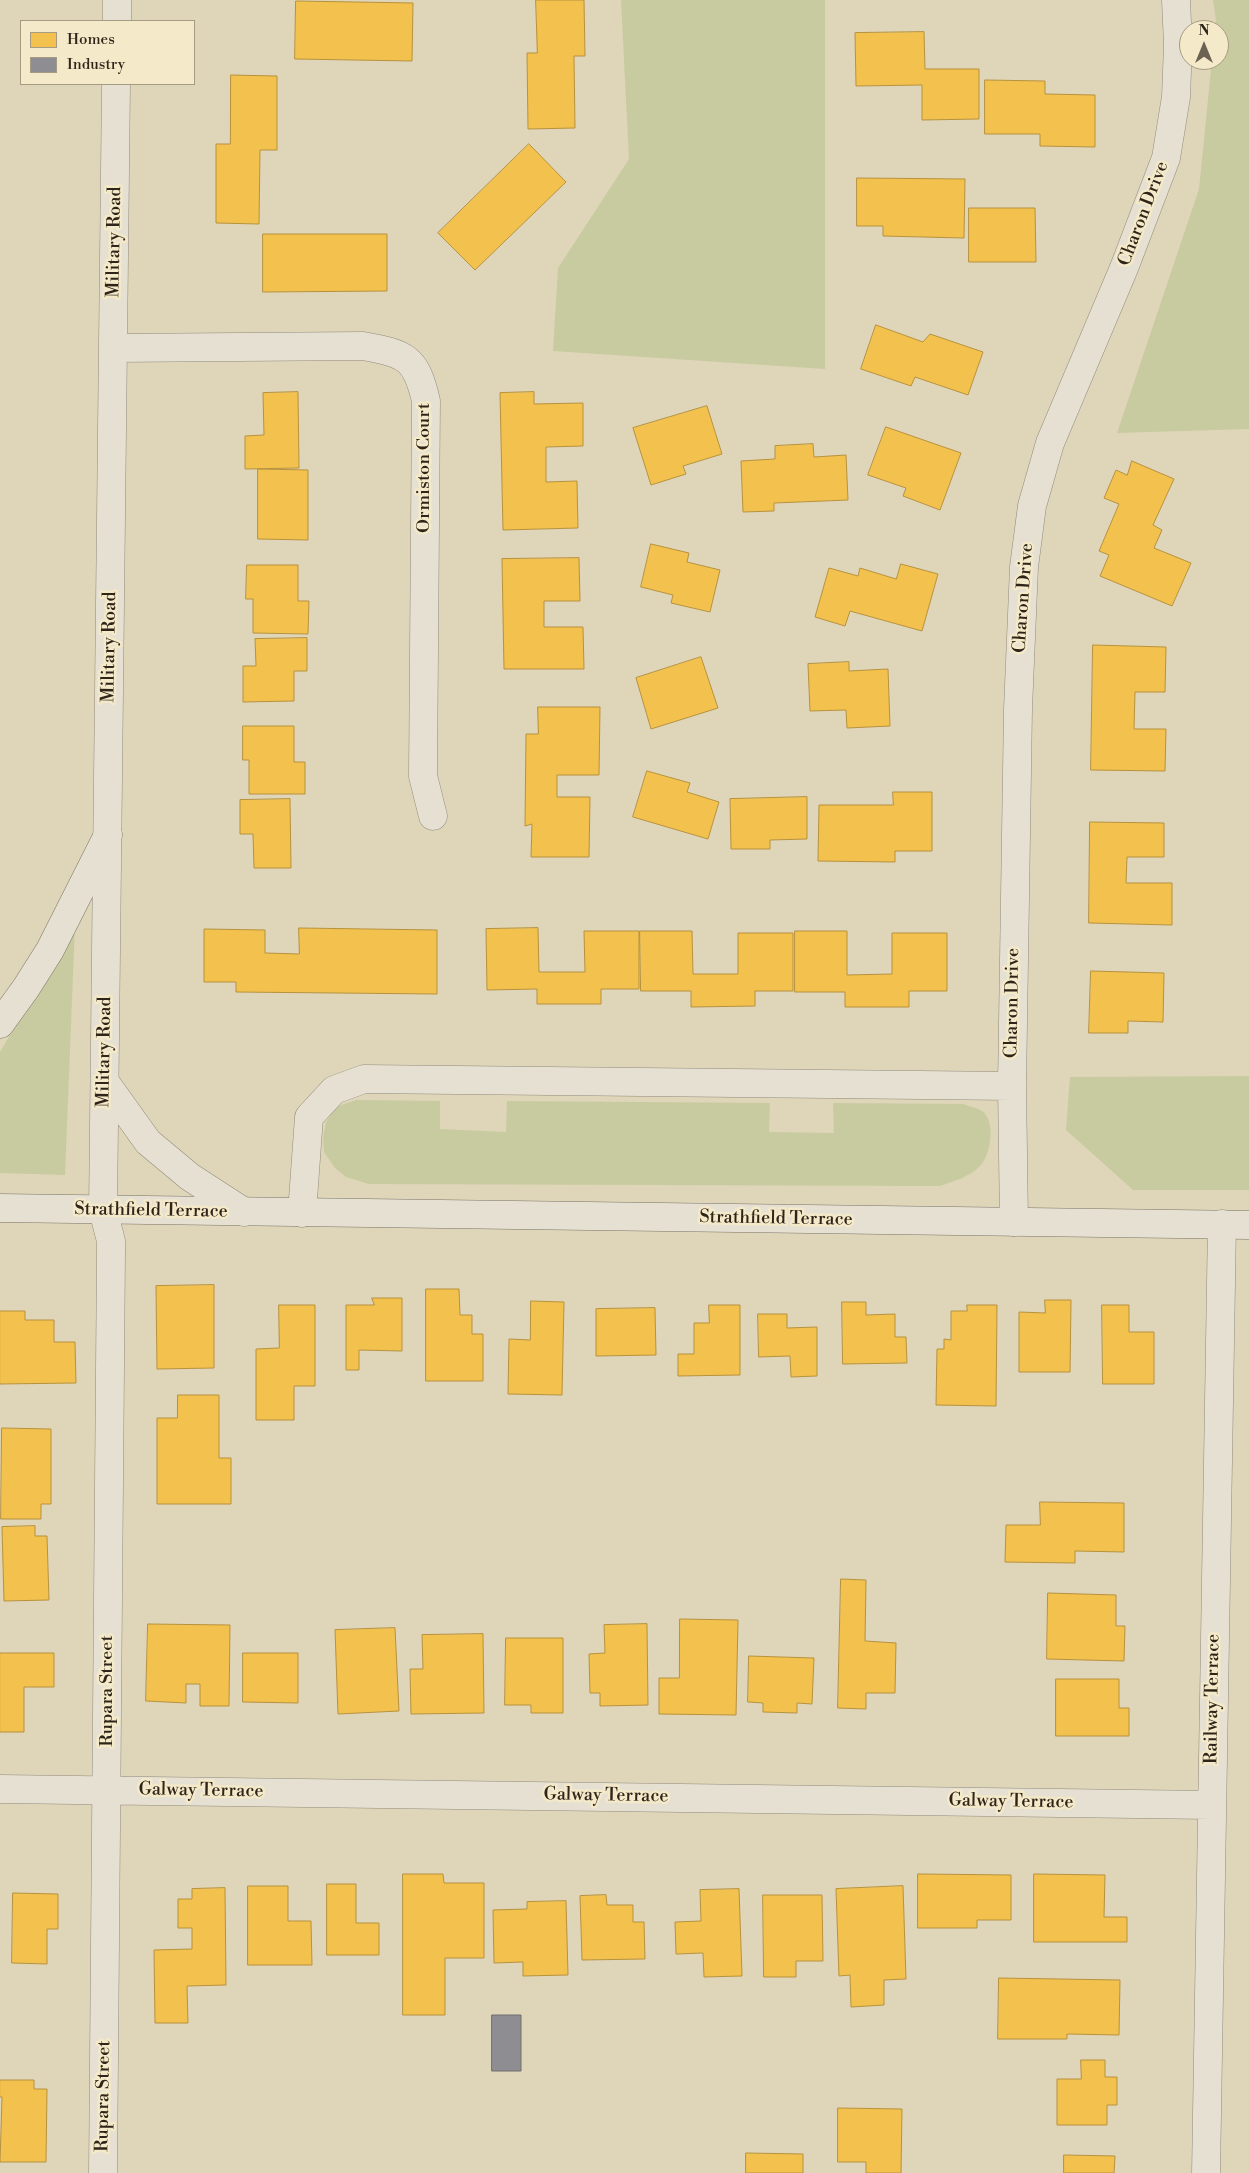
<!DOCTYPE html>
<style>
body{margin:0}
#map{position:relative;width:1249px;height:2173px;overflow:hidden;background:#dfd5b9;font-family:"Libre Bodoni",serif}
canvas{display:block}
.legend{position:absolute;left:20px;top:20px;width:175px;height:65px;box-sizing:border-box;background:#f4e9c8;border:1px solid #a59a82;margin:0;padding:6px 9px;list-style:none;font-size:15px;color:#2e2419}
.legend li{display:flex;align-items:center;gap:10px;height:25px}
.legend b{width:25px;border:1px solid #a59a82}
.north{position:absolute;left:1179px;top:20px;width:50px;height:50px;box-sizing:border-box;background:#f4e9c8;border:1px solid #a59a82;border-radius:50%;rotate:0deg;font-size:14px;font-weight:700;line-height:20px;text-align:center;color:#2e2419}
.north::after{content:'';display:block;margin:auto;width:18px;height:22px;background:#6c6251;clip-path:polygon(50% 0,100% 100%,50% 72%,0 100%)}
</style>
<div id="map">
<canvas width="1249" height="2173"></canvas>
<ul class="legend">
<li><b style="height:14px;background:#f2c14e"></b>Homes</li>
<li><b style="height:14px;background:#8d8d92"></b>Industry</li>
</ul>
<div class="north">N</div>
</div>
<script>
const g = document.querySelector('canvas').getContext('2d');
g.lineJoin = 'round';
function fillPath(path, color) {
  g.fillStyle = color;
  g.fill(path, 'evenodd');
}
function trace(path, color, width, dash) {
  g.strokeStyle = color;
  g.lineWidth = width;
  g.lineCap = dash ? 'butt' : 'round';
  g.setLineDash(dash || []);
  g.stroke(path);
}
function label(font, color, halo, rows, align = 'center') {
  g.font = font + ' "Libre Bodoni",serif';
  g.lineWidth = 5;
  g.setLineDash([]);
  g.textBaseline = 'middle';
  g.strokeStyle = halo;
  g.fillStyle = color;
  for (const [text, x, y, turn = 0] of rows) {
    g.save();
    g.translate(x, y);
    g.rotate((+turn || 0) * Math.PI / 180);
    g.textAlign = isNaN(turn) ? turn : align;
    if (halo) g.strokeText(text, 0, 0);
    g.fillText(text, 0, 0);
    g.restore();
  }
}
const green = new Path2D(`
 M621,0h204v369l-272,-18 5,-83 71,-109z
 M1213,0h36v429l-132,4 82,-244 13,-129h7v-30h-4l1,-10z
 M75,925l-10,250 -65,-2v-121z
 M1249,1076v114h-116l-67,-60 4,-53z
 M356,1100l84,1v28l66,3 1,-31 263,2 -1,29 65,1 -1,-30 130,1c6,2 14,4 19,7 14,10 9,42 -1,54 -11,12 -27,16 -41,21l-571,-2 -23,-7 -11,-9 -11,-16 -1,-14 3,-16 10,-15z`);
const homes = new Path2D(`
 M536,0h48l1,56h-11l1,72 -47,1 -1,-76h10z
 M296,1l117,2 -1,58 -117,-2z
 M924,32l1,37h54v50l-57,1v-35l-66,1 -1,-53z
 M231,75l46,1v74h-17l-1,74 -43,-1v-79h14z
 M985,80l60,1v13l50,1v52l-55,-1v-12h-55z
 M529,144l37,38 -91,88 -37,-37z
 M857,178l108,1 -1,59 -81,-2v-10h-26z
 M969,208h66l1,54h-67z
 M263,234h124v57l-124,1z
 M876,325l47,17 7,-8 53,18 -15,43 -53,-18 -4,9 -50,-17z
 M298,392l1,76 -54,1v-33l19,-1 -1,-42z
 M534,392v12l49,-1v43l-37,1v35l31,-1 1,47 -75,2 -3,-137z
 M707,406l15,48 -39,12 3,8 -35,11 -18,-57z
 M886,427l75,26 -21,57 -37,-14 3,-8 -38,-13z
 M813,444l1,13 32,-2 2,45 -74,3v8l-31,1 -2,-51 34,-2v-13z
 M1132,461l42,18 -21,46 9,5 -8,18 37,15 -19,43 -72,-30 9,-21 -10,-4 20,-47 -15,-6 12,-28 11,5z
 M258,469l50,1v70l-50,-1z
 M651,544l38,9 -2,9 33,8 -10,42 -39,-9 2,-8 -32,-8z
 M579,558l1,43h-36v26h39l1,42h-80l-2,-110z
 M901,564l37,10 -16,57 -72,-20 -5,15 -30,-9 14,-49 29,8 2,-8 36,11z
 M247,565h51v36h11l-1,33 -55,-1v-34h-7z
 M307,638v33h-13v30l-51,1v-36h13l-1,-27z
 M1093,645l73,2 -1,45h-30l-1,37h32l-1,42 -74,-1z
 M701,657l17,51 -67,21 -15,-51z
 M849,662v9l39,-2 2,57 -43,2 -1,-18 -36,1 -2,-47z
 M538,707h62l-1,68h-42v22h33l-1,60h-58l1,-33 -7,2 1,-92h12z
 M243,726h51v36h11v32h-56v-34h-6z
 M647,771l43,12 -3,9 32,10 -11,37 -75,-22z
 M893,792h39v59h-37v11l-77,-1 1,-56h74z
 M807,797v42l-37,1v9h-39l-1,-50z
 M290,799l1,69h-37l-1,-34h-13v-34z
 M1090,822l74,1v34h-37l-1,26h46v42l-83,-2z
 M299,928l138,2v64l-201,-2v-10h-32v-53l61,1v23l34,1z
 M538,928l1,44h46l-1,-41h55v58h-38v15h-64v-15l-50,1 -1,-61z
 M640,931h52l1,43h45v-41h55v58h-38v15l-64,1v-16h-50z
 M795,931h52v44l45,-1v-41h55v58h-38v16h-64v-15h-50z
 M1091,971l73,2 -1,49 -35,-1v12h-39z
 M214,1285v83l-57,1 -1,-83z
 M426,1289h33l1,26h12v19h11v47h-57z
 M372,1298h30v53l-43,-1v20h-13v-65h28z
 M1045,1300h26l-1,72h-51v-60l26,1z
 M531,1301l33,1 -2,93 -54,-1 1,-55 21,1z
 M842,1302h24v13l29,-1v23h11l1,26 -64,1z
 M279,1305h36v81h-21v34h-38v-71l23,-1z
 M709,1305h31v70l-62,1v-22h16v-31h15z
 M967,1305h30l-1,101 -60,-1 1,-56h7v-10l7,1v-29h16z
 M1102,1305h27v27h25v52h-51z
 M655,1308l1,47 -60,1v-47z
 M0,1311h25v9h29v22h21l1,41 -76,1z
 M758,1314h29v14l30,-1v49l-26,1 -1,-21 -31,1z
 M178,1395h41v63h12v46h-74v-86h20z
 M2,1428l49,1v75h-10v15h-40z
 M1040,1502l84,1v49l-49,-1v12l-70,-1 1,-37h34z
 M35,1526v10h12l2,64 -45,1 -2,-74z
 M841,1579l25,1 -1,61 31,2 -1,50h-29v16l-28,-1z
 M1048,1593l68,2v31h9l-1,35 -77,-2z
 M680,1619l58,1 -2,95 -77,-1v-36h20z
 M148,1624l82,1 -1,81h-29v-22h-14v19l-40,-2z
 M647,1624l1,81 -48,1v-13h-10l-1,-39 16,-1 -1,-28z
 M395,1628l4,83 -61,3 -3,-84z
 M483,1634l1,79 -73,1 -1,-45h13l-1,-34z
 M506,1638h57v75h-32v-8h-26z
 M0,1653h54v34h-30v45h-24z
 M243,1653h55v50l-55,-1z
 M749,1656l65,2 -2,46 -15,-1v10l-34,-1v-9l-15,-1z
 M1056,1679h63v29h10v28h-73z
 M403,1874h40l1,9h40v75h-39v57h-42z
 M918,1874l93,1v45h-34v8h-59z
 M1034,1874l71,1 -1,42h23v25h-93z
 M327,1884h29v39h23v32h-52z
 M248,1886h40v35h23l1,44h-64z
 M903,1886l3,93 -22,1v25l-33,2 -1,-32 -11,1 -3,-87z
 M225,1888l1,97 -39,1 1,37h-33l-1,-73 38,-1v-21h-14v-29h14v-10z
 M739,1889l3,87 -38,1 -1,-24 -27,1 -1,-32 26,-1 -1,-31z
 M13,1893l45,1v35h-11v35l-35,-1z
 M606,1895l1,10h26v17h11l1,37 -63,1 -2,-64z
 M763,1895h59l1,66h-27v16h-32z
 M566,1901l2,74 -45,1v-14l-29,1 -1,-53 34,-1v-7z
 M999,1978l121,2 -1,55 -52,-1v5h-69z
 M1081,2060h24v17h12v28h-10v20h-50v-46h24z
 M0,2080h34v9h13l-1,73h-46l2,-65h-2z
 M838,2108l64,1 -1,64h-35v-11h-28z
 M746,2153l57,1v19h-57z
 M1064,2155l51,1 -1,17h-50z`);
const industry = new Path2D(`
 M492,2015h29v56h-29z`);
const minor = new Path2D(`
 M114,348l249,-2c43,8 53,11 63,55l-3,375 10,40
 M302,1213l7,-96 25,-27 30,-11 648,7
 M1014,1222l-2,-136 6,-377 6,-142 8,-61 18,-63 74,-175 42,-110 10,-61 2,-52 -2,-45
 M0,1789l1211,16
 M103,2173l8,-920v-12l-8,-31
 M1206,2173l16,-949`);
const tertiary = new Path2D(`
 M117,21v-21
 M105,1082l43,60 42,35 54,35
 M103,1210l13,-1126`);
const secondary = new Path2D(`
 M0,1024l26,-36 24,-38 58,-115
 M0,1208l1249,17`);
const streetNames = [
 ["Charon Drive",1144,214,-69],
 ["Military Road",115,242,-89],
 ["Ormiston Court",425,468,-90],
 ["Charon Drive",1024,598,-86],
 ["Military Road",110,647,-89],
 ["Charon Drive",1013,1003,-89],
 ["Military Road",105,1052,-89],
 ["Strathfield Terrace",151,1211,1],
 ["Strathfield Terrace",776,1219,1],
 ["Rupara Street",108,1691,-90],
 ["Railway Terrace",1213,1699,-89],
 ["Galway Terrace",201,1791,1],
 ["Galway Terrace",606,1796,1],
 ["Galway Terrace",1011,1802,1],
 ["Rupara Street",104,2096,-89]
];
fillPath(green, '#c8cba0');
fillPath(homes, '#f2c14e');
trace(homes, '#b7923e', 1);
fillPath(industry, '#8d8d92');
trace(industry, '#706e6e', 1);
trace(minor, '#928b7b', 29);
trace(tertiary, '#928b7b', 29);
trace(secondary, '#7a7465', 29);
trace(minor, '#e5e0d2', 28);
trace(tertiary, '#e5e0d2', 28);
trace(secondary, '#e5e0d2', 28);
label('18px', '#2e2419', '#f4e9c8', streetNames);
</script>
